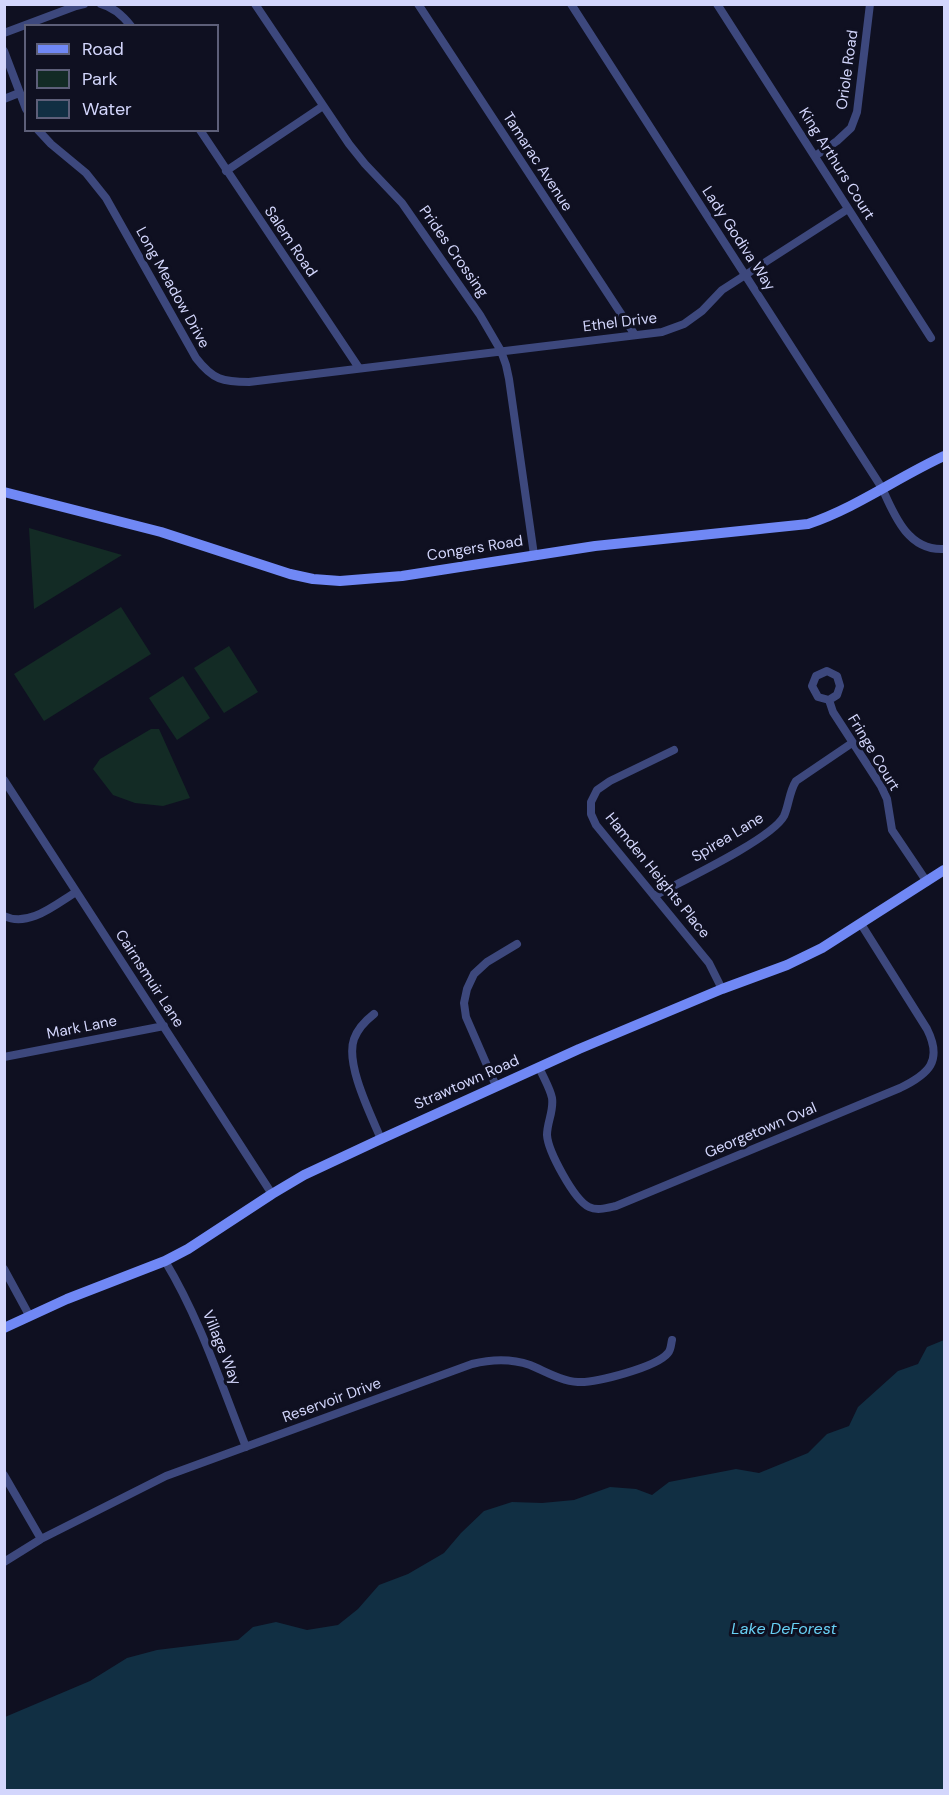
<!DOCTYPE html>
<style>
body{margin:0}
#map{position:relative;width:949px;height:1795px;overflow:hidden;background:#0f1021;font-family:"DM Sans",sans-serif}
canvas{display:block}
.frame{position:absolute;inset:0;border:6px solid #d3d6fc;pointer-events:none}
.legend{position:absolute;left:24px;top:24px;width:195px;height:108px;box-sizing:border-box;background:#0f1021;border:2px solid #5d5f79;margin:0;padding:8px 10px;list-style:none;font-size:18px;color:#d3d6fc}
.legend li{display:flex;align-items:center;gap:12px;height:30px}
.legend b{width:30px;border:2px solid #5d5f79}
</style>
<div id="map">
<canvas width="949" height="1795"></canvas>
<div class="frame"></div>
<ul class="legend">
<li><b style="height:8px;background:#7088f5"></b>Road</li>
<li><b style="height:16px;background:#132b25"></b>Park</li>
<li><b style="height:16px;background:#112f43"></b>Water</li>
</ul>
</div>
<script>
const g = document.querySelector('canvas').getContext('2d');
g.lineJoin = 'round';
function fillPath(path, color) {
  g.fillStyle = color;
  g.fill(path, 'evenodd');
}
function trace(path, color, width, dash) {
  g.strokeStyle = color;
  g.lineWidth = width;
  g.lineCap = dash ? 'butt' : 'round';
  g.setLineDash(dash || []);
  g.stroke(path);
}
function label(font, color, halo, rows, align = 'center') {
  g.font = font + ' "DM Sans",sans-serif';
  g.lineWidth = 6;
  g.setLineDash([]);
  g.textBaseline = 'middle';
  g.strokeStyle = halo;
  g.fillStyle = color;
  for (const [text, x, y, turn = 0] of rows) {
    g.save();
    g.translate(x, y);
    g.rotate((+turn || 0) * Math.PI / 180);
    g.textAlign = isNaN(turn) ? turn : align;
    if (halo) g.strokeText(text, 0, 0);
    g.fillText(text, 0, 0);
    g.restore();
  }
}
const green = new Path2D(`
 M29,528l93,27 -88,54z
 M121,607l30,47 -107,67 -30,-47z
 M229,646l29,46 -34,21 -30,-45z
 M183,676l27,42 -33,22 -28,-42z
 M151,729h8l31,69 -27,8 -28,-3 -22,-8 -20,-26 7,-10z`);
const water = new Path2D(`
 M944,1340v450h-939v-73l85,-36 37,-23 30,-8 81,-10 15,-13 23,-5 31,8 31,-5 20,-16 21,-24 29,-11 36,-21 17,-20 23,-22 28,-9 30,1 32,-3 36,-13 26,2 16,6 17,-13 67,-13 23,4 49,-20 19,-19 22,-8 9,-19 40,-36 20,-7 9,-17z`);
const street = new Path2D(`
 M101,4c13,3 22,12 30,22
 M255,4l94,140 16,20 37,39 78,112 21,36 5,14 3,14 25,176
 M418,4l217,331
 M571,4l311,484c12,27 26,63 62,61
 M717,4l214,334
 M4,33l72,-27 8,-2
 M4,51l22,58
 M4,99l15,-6
 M38,130l13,14 35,29 20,25 90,160c17,22 27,24 53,24l413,-50 22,-8 18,-13 20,-21 126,-81
 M200,130l159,238
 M815,156l22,-15 14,-13 6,-16 13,-108
 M226,171l97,-65
 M829,700l-11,-3 -6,-11 4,-10 11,-5 10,5 3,10 -3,9 -8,5 4,12 48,74 6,13 5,31 35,52
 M674,750l-64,31 -13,9 -6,12v12l5,11 113,138 13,26
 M4,780l268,414
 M654,896c26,-14 118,-57 130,-80 5,-11 5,-24 12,-35l56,-38
 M4,916c25,12 52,-12 72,-24
 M374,1014c-9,7 -16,14 -20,25 -9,25 17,76 27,100
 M4,1057l160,-31
 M539,1067c4,10 11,21 13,31 2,13 -5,24 -5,37 1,16 27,65 42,72 8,4 18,1 27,-1l284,-118c29,-14 43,-27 27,-59l-66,-105
 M496,1086l-30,-69 -2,-14 3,-14 7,-15 13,-12 30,-18
 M165,1261c35,58 56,123 81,186
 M4,1269l25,46
 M4,1475l37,64
 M4,1562l37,-23 125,-63 306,-112c20,-5 38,-6 58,1 15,6 31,16 48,17 18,1 79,-15 90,-29 3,-3 3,-9 4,-13`);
const secondary = new Path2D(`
 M4,492l157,40 129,42 23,5 27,2 62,-5 193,-30 213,-22c48,-16 90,-47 136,-68
 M4,1328l63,-29 98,-38 23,-12 84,-55 32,-19 77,-36 198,-90 143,-60 65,-24 35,-17 122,-78`);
const streetNames = [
 ["Oriole Road",848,70,-82],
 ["Tamarac Avenue",537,162,57],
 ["King Arthurs Court",836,164,58],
 ["Lady Godiva Way",738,239,57],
 ["Salem Road",290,242,56],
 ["Prides Crossing",453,252,55],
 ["Long Meadow Drive",172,288,61],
 ["Ethel Drive",620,323,-7],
 ["Congers Road",475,549,-9],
 ["Fringe Court",873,753,59],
 ["Spirea Lane",728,838,-31],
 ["Hamden Heights Place",657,876,51],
 ["Cairnsmuir Lane",149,979,57],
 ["Mark Lane",82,1028,-11],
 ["Strawtown Road",467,1083,-24],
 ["Georgetown Oval",761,1131,-23],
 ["Village Way",221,1348,68],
 ["Reservoir Drive",332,1401,-20]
];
const waterNames = [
 ["Lake DeForest",784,1630]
];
fillPath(green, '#132b25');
fillPath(water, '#112f43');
trace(street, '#3d487d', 8);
trace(secondary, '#7088f5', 10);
label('15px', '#d3d6fc', '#0f1021', streetNames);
label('italic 16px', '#68d0f4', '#0f1021', waterNames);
</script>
